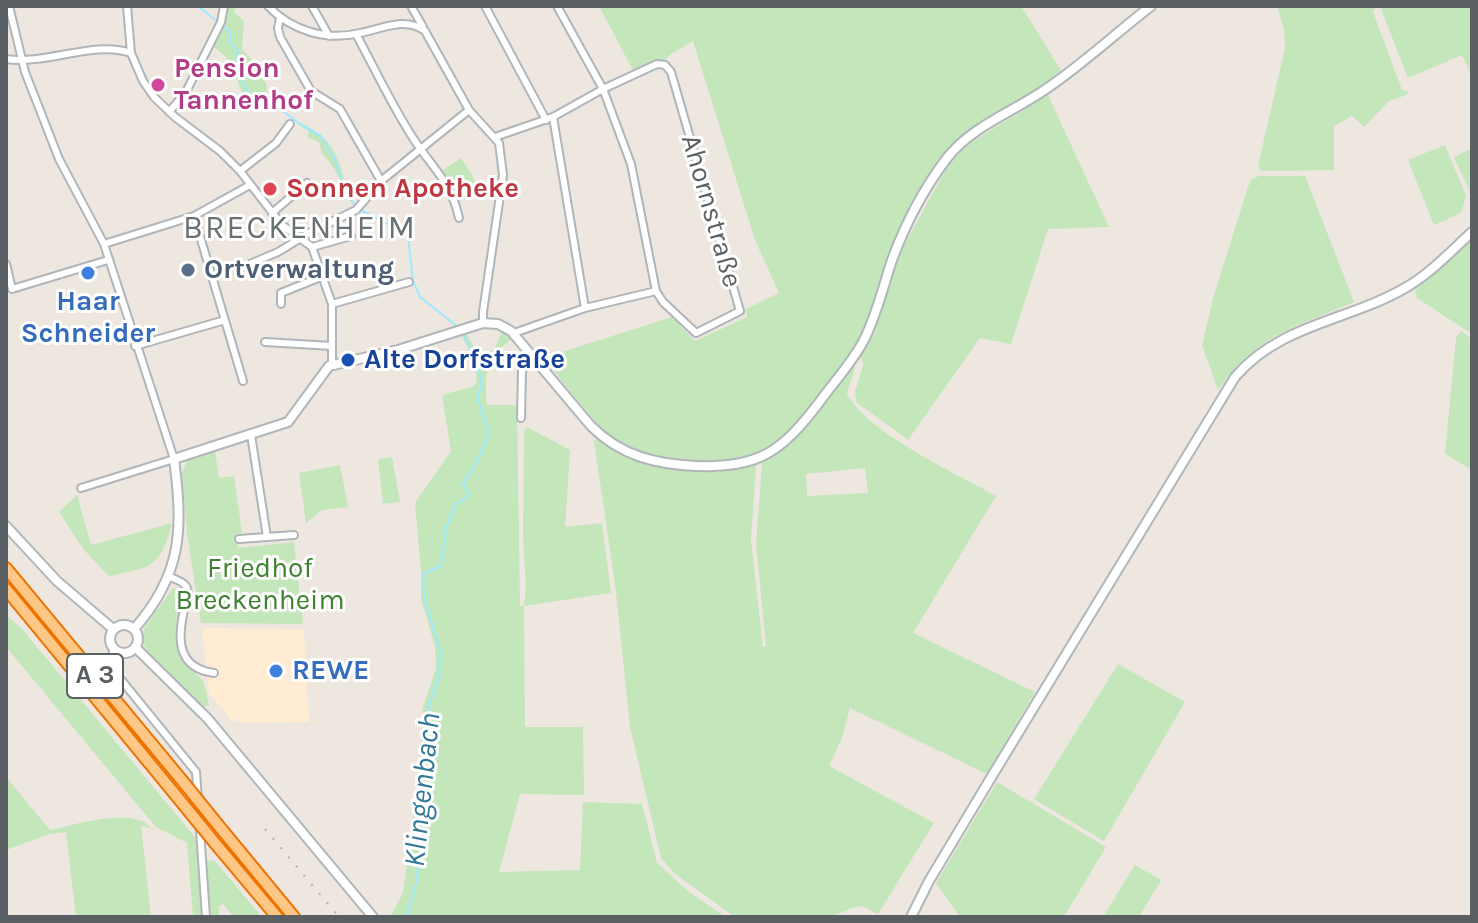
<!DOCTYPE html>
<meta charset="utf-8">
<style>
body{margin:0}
#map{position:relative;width:1478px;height:923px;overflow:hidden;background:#ede7e0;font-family:Karla,sans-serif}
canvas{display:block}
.frame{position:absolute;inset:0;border:8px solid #595f62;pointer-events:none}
</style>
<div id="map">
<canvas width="1478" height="923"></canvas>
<div class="frame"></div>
</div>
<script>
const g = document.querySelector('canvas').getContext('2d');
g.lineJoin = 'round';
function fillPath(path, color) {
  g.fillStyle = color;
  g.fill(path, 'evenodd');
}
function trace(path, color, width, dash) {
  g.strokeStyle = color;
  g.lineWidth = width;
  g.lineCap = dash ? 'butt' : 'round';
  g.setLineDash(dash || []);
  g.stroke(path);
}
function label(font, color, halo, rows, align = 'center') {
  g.font = font + ' Karla,sans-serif';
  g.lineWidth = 6;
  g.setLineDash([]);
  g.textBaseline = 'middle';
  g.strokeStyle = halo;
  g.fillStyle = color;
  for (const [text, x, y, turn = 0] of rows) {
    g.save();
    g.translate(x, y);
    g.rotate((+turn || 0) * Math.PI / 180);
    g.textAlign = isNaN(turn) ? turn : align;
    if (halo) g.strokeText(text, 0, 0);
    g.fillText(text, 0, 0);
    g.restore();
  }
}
const commercial = new Path2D(`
 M206,628l98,1 5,93 -67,1 -11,-3 -22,-27 -7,-62z`);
const green = new Path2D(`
 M228,6h6l1,7 9,8 -2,28 8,9 16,10 -4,8 5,10 -1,9 16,12 -3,2 -10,-5h-13l-13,-9 -6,-15 -9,-4c6,-15 -2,-19 -14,-29z
 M599,6h422l41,66 -35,25 -53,30 -26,20 -22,36 -35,68 -18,58 -21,44 -62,78 -31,22 -28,9 -65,-3 -26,-5 -30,-17 -12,-12 -55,-67 129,-41 23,24 52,-24 -1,-8 33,-16 -24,-53 -62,-199 -23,14 -9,9 -26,10z
 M1277,6h99l-3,6 29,78 5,1 2,3 -20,7 -25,26 -12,-11 -18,10v44l-73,1 -3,-5 27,-118 -1,-18z
 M1380,6h92v71l-10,-22 -54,23z
 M1048,95l61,132 -61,2 -37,115 -31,-6 -72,102 -52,-38 -1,-10 8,-27 -2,-9 14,-25 26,-80 48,-87 18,-19z
 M301,123c29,14 37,30 44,61 -10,-9 -12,-21 -23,-30l-3,-12 -12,-5 2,-6 -10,-6z
 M1445,145l21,51 -5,17 -27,12 -26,-65z
 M1472,148v48l-18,-39z
 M461,158l10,15 10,22 -25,7 -16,-30z
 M1259,176h46l49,126c-61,26 -96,32 -136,88l-16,-45 12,-50 34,-108 4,-8z
 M1472,239v95l-55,-36 -2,-7z
 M1461,331l11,8v131l-27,-16 11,-116z
 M502,332l10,7c-28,21 -27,33 -25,66h30l3,201h4l2,-21 -3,-49 1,-104 3,-5 43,23 -5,77 37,-4 9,70 -87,13 1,121h58l1,68 -64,-1 -21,78 81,-2 3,-68 59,2 15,59 32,29 37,25h-336l13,-24 15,-112 5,-74 13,-39 -1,-22 -14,-47v-28l-6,-68 36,-52 -9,-56 32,-9 3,-5 -4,-23 -11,-22 5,-1 13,22 14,-8z
 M853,363h2v4l-8,27c22,40 109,79 149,102l-83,137 122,59 -48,82 -137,-66 -8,30 -13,28 105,57 -56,91 -15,-8 -12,2 -19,9h-97l-60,-43 -14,-16 -31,-131 -14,-135 -22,-151 3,-3c50,34 101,37 159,27l-5,75 12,107h3l-10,-103 6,-81c42,-21 65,-63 91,-100zM865,468l3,25 -61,3 -1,-22z
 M215,451l4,27 15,-2 8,57 -6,1 2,14 56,-6 9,82 -102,-1 -14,-89 -5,-61 6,-14z
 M392,457l8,45 -17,2 -5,-45z
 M340,465l8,42 -26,3 -16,13 -7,-50z
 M77,495l14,50 81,-22c-12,46 -21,44 -63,53l-25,-26 -25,-38z
 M173,588l8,1c7,12 -7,44 -3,62 3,16 17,18 24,29 4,7 5,18 7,25l-8,2 -54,-56 -5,-11 2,-12z
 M6,615l16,14 177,213 3,75h-9l-6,-74 -31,-16 -149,-179z
 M1118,664l67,38 -81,139 -70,-42z
 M6,777l44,53c25,-5 85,-25 102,-1l-11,-4 10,92h-75l-10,-85 -17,2 -43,16z
 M997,782l109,65 -42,70h-104l-24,-34z
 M214,860l48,57h-28l-11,-13 -4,2v11h-10l-2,-56z
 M1135,865l26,15 -22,37h-36z`);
const stream = new Path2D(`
 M198,6l32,26 1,11 6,8c0,20 4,38 20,51l13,-1 31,24 20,11 13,22 14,39 8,9
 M361,210l47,25 5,46 7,16 38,30
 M406,917l10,-33 8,-55 -1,-65 3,-37 4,-25 9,-25 1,-26 -16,-54 -1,-23 18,-8 5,-38 10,-24 13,-8 -6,-13 15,-23 11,-25 -11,-36 3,-16 -3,-19 -16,-32`);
const street = new Path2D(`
 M9,6l16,66 34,87 45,85 70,215 -93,29
 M127,6l4,47 12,28 11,16 21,20 45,34 20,20 42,54 30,22 20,57v61
 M268,6c24,25 58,35 92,27 22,-4 45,-17 65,-2l44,79 30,33 4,32 -20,137v11
 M312,6l17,30
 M411,6l12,21
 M485,6l61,114
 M280,18l-2,10 2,9 31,54 29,18 41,72
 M356,34c19,35 36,72 57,104 19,30 38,43 46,80
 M6,59c41,6 88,-19 125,-6
 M169,112l17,-20 35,-70 3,-16
 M553,117l32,191
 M495,137l58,-20 50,-28 54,-25 8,1 6,7 69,239 -44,22 -33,-31 -7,-11 -25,-127 -28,-75 -46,-83
 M240,171l36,-28 14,-19
 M272,213l35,-30
 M194,216l49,165
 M104,244l90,-28 56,-31
 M312,247l39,-11
 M252,263l26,-11 31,-19 47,-23 25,-29 88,-71
 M6,264l6,25 96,-29
 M281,304v-11l42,-17
 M332,304l77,-22
 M514,333l71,-25 71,-17
 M265,342l67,4
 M135,346l90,-26
 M521,418l1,-48 13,-11
 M251,435l16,102 27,-2
 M239,539l28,-2
 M170,577c5,2 12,4 16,9 4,7 -1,17 -2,24 -7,31 -6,58 30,63
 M114,649l-4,12 4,10 82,101 10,145`);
const secondary = new Path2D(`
 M6,526l51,55 56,48
 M110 639a14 14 0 1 1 28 0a14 14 0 1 1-28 0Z
 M134,629c49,-55 49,-101 40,-170l114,-37 41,-56 69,-16 85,-27 15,1 13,7 80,95c30,30 64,38 105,40 63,2 85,-14 122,-62 15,-21 34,-41 46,-64 13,-26 19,-53 28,-80 13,-35 33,-73 55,-102 25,-32 66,-46 99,-69 37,-25 70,-56 105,-83
 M135,647l73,72 165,198
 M911,917l18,-36 63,-105 243,-399c45,-53 113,-56 170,-89 25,-14 46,-37 67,-56`);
const highway = new Path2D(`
 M6,568l179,216
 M6,589l177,215
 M214,820l80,97
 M219,848l58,69`);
const rail = new Path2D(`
 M265,829l74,88`);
const highwayBridge = new Path2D(`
 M185,784l29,36
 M183,804l36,44`);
const markers = [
 [158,85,8,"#d1479c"],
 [270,189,8,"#e0444e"],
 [188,270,8,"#5c6f8a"],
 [88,273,8,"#3f7fe0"],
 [348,360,8,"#1a4fb4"],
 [276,671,8,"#3f7fe0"]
];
const shields = [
 [95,676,56]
];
const shieldNames = [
 ["A 3",95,676]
];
const hotelNames = [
 ["Pension",174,69],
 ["Tannenhof",174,101]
];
const healthNames = [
 ["Sonnen Apotheke",286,189]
];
const streetNames = [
 ["Ahornstraße",711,211,74]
];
const serviceNames = [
 ["Ortverwaltung",204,270]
];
const shopNames = [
 ["Haar",88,302],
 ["Schneider",88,334],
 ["REWE",292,671,"left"]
];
const transitNames = [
 ["Alte Dorfstraße",364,360]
];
const parkNames = [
 ["Friedhof",260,569],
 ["Breckenheim",260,601]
];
const waterNames = [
 ["Klingenbach",423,790,-84]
];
const quarterNames = [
 ["BRECKENHEIM",300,229]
];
fillPath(commercial, '#ffecd3');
fillPath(green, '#c4e6bb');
trace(stream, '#9ee9ff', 2);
trace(street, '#b1b5b9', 10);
trace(secondary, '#b0b6b9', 12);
trace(highway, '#ed7200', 14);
trace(street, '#fff', 6);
trace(secondary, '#fff', 8);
trace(highway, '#ffc785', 10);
trace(rail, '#b0b1b2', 2, [2, 10]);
trace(highwayBridge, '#ed7200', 14, []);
trace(highwayBridge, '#ffc785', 10);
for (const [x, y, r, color] of markers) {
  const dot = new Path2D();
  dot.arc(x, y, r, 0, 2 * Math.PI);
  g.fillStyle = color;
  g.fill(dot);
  trace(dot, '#fff', 3);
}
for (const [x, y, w] of shields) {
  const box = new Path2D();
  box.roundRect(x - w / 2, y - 22, w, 44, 6);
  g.fillStyle = '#fff';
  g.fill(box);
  trace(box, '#595f62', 2);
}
label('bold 26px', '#595f62', null, shieldNames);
label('bold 28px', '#b23c85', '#fff', hotelNames, 'left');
label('bold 28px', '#be3a42', '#fff', healthNames, 'left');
label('28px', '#595f62', '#fff', streetNames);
label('bold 28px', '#4e5e75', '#fff', serviceNames, 'left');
label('bold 28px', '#366cbe', '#fff', shopNames);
label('bold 28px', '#164399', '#fff', transitNames, 'left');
label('28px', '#3e8130', '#fff', parkNames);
label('italic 30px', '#327898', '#fff', waterNames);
g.letterSpacing = '2px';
label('32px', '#6a7174', '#fff', quarterNames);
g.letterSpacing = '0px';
</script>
